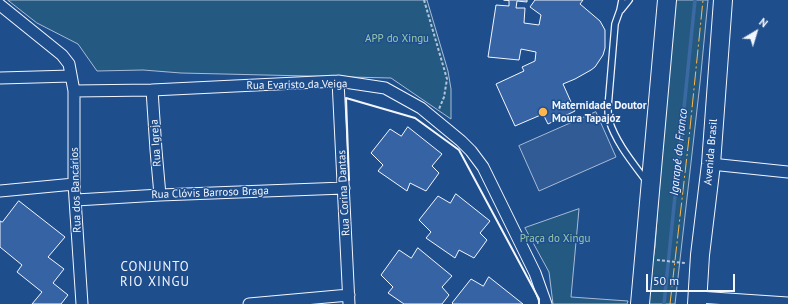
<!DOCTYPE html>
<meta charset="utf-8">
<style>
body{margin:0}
#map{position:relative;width:788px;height:304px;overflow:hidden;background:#1f4e8c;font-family:"PT Sans",sans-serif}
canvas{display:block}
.north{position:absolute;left:736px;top:12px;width:40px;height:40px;-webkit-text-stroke:3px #1f4e8c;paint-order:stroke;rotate:38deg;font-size:11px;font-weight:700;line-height:16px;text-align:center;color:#f2f6ff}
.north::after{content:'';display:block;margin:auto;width:14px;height:18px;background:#f2f6ff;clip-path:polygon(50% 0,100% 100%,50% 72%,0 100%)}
.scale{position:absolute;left:646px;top:274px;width:89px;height:18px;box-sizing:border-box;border:2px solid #f2f6ff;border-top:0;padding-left:5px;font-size:12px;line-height:14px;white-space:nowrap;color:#f2f6ff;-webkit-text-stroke:3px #1f4e8c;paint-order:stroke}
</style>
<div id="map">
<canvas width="788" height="304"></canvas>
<div class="north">N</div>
<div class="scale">50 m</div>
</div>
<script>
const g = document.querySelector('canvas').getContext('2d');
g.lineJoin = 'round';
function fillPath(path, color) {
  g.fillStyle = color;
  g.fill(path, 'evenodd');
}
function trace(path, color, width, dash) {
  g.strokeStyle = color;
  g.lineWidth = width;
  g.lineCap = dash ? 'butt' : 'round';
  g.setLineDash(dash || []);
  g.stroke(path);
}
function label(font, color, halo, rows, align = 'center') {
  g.font = font + ' "PT Sans",sans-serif';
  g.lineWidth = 3;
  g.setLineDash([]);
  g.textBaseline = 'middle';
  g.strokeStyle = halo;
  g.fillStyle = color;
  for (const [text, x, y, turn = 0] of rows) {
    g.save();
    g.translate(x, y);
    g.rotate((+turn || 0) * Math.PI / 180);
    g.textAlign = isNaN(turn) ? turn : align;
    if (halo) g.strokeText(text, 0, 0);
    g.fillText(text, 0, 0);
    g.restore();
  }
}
const green = new Path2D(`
 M8,0h419l21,71 3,18v30l-60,-41 -210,-5 -38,-3 -46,1 -19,-27 -41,-21z
 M676,0h32l-8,83 -25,221h-29l9,-57 10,-143z
 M579,209l-8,88 57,4 -1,3h-74l-4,-32 -24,-44z`);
const parking = new Path2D(`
 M596,112l20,45 -77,34 -20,-45z`);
const stream = new Path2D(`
 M664,304l31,-304`);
const building = new Path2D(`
 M504,0h23v2l-10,-1 -1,7h9l-1,15 15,2 2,-10 -11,-8 5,-7h48l-3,4 20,17 5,9v18l-2,7 -8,12 -4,3 -16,9 -12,5 12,27 -27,13 -5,-10 -28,12 -19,-42 28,-13 -2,-4 13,-6 1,-9 -15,-3 -2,11 -31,-3 8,-52 13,1v-5z
 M408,127l34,27 -10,12 7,7 -13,18 -16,-8 -3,8 -29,-20 5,-6 -12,-12 19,-24 11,7z
 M456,194l34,27 -10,12 7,7 -13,18 -15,-8 -4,8 -29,-20 5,-6 -12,-12 19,-24 12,7z
 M19,201l46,36 -17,20 16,12 -11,14 15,12 -7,9h-29l10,-12 -25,-20 5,-7 -22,-18v-26l2,1z
 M418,248l34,28 -10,11 7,8 -7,9h-38l-16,-11 5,-6 -12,-12 18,-25 12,8z
 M489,277l34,27h-70l-1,-1 19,-24 12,7z`);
const path = new Path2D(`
 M424,0l23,79 -3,18 -5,12
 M657,260l28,3`);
const service = new Path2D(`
 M622,0l-2,10 -5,14 -7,83c0,4 0,9 1,13 7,23 24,43 38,62
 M621,10l8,-10`);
const minor = new Path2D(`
 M0,5l62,50 7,9 5,27v93l8,120
 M0,78l71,-2
 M338,81l11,223
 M152,90l4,60 4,45
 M74,91l78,-1 186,-9 47,7 36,20 40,33 10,10 12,16 52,106 11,31
 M711,164l77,8
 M0,191l74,-7
 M76,200l84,-5 184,-7
 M698,297l90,6
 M249,304l100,-9`);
const trunk = new Path2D(`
 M640,304l27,-304
 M697,304l3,-49 11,-91 12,-164`);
const wall = new Path2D(`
 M349,180l-3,-82 69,20 44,32 80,149v5`);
const power = new Path2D(`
 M670,304l19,-166 14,-138`);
const markers = [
 [543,112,5,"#ffb74d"]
];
const parkNames = [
 ["APP do Xingu",397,39],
 ["Praça do Xingu",555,239]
];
const streetNames = [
 ["Rua Evaristo da Veiga",297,85,-1],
 ["Rua Igreja",156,143,-94],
 ["Avenida Brasil",711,152,-85],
 ["Rua dos Bancários",76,190,-92],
 ["Rua Clóvis Barroso Braga",210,193,-2],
 ["Rua Corina Dantas",344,193,-93]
];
const poiNames = [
 ["Maternidade Doutor",552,106],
 ["Moura Tapajóz",552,119]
];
const waterNames = [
 ["Igarapé do Franco",679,152,-84]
];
const quarterNames = [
 ["CONJUNTO",155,267],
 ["RIO XINGU",155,282]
];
fillPath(green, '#245a82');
trace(green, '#a8bbd7', 1);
fillPath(parking, '#305b95');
trace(parking, '#a8bbd7', 1);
trace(stream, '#3b69a3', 3.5);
fillPath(building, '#3563a3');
trace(building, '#f2f6ff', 1);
trace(service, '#f2f6ff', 8);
trace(minor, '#f2f6ff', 13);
trace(trunk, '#f2f6ff', 20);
trace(path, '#b3c4dc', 2, [3, 2]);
trace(service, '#1f4e8c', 5.5);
trace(minor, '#1f4e8c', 11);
trace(trunk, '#1f4e8c', 18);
trace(wall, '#f2f6ff', 2);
trace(power, '#ffb74d', 1, [14, 3, 2, 3]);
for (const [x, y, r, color] of markers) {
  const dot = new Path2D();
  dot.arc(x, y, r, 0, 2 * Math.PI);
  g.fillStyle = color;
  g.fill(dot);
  trace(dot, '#1f4e8c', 1.5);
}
label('11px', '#97c8a6', '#1f4e8c', parkNames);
label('11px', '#f2f6ff', '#1f4e8c', streetNames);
label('bold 11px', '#f2f6ff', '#1f4e8c', poiNames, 'left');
label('italic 12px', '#f2f6ff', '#1f4e8c', waterNames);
g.letterSpacing = '1px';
label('13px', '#f2f6ff', '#1f4e8c', quarterNames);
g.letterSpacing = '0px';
</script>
